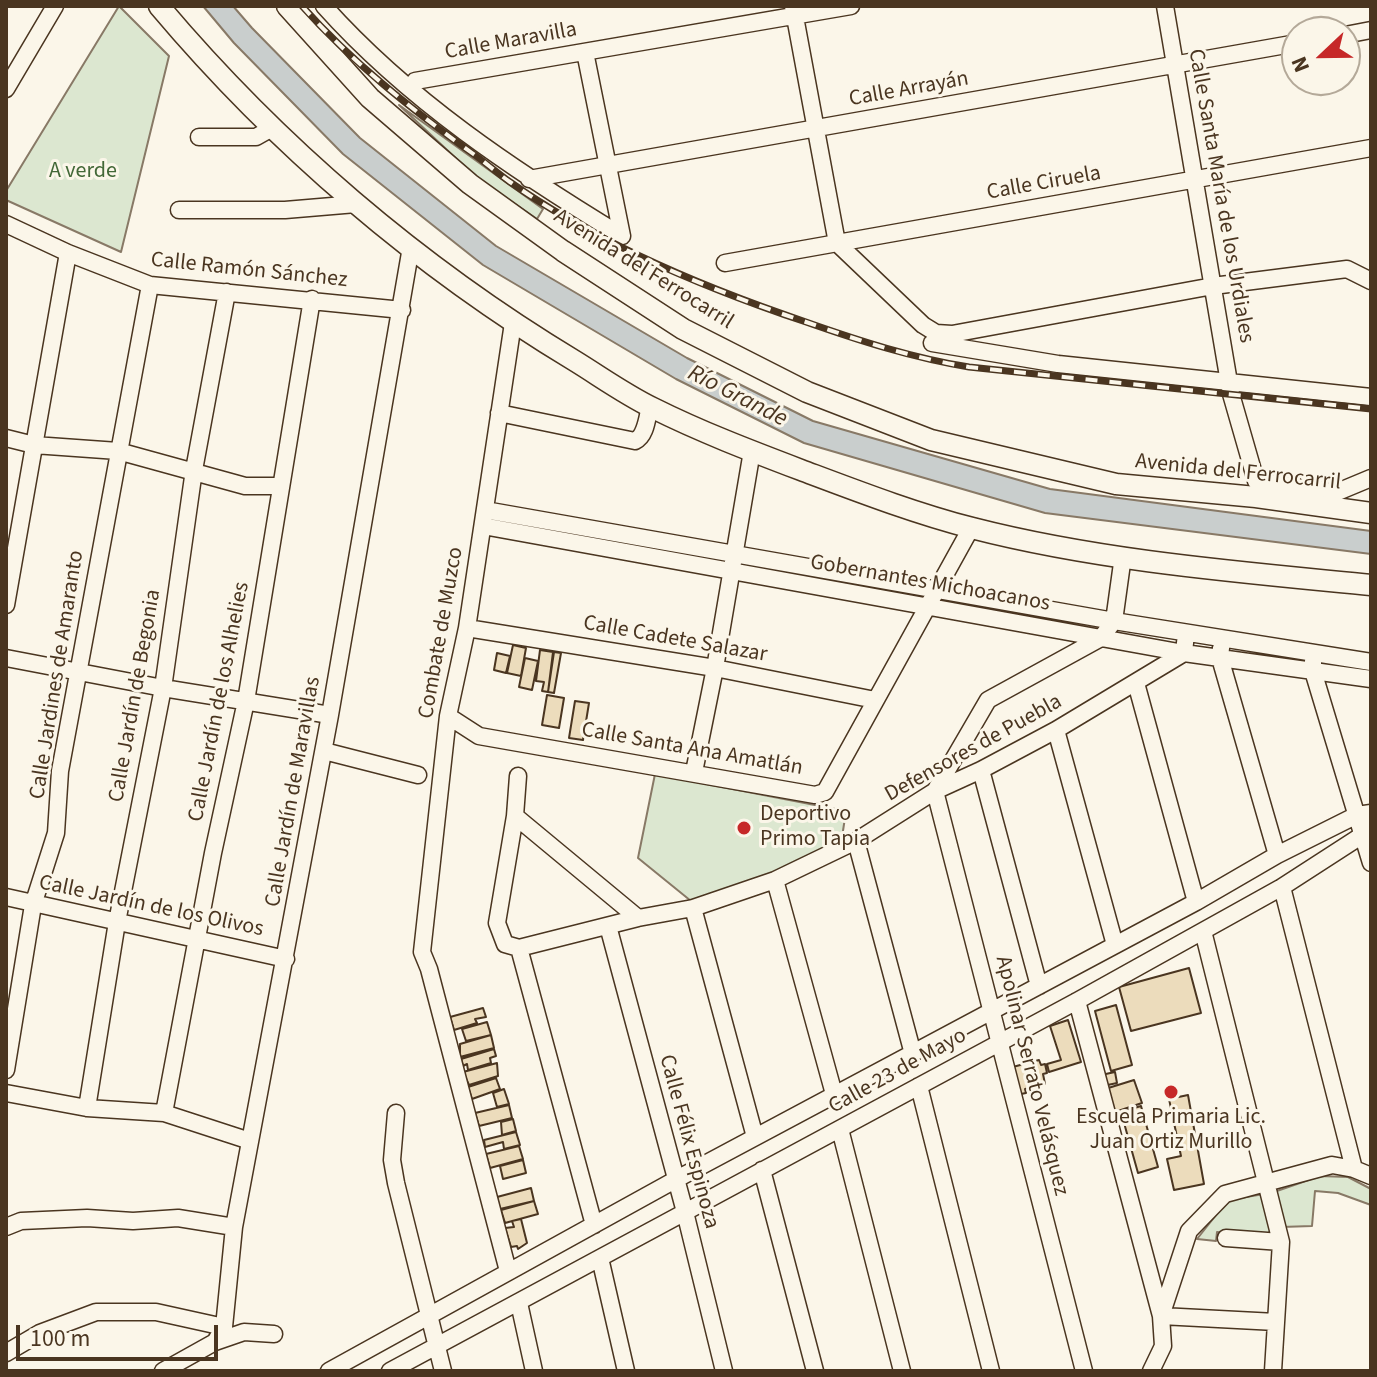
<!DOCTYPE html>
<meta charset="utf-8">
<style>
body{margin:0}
#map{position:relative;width:1377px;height:1377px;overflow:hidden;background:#fbf6e9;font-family:"Source Sans 3",sans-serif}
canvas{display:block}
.frame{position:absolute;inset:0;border:8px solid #4a3520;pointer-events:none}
.north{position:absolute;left:1281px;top:16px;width:80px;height:80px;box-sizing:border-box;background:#fbf6e9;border:2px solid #b4a999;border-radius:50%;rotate:248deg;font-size:22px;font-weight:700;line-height:32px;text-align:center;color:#4a3520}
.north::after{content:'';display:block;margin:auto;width:28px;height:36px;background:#c62828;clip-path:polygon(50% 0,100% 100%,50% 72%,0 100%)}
.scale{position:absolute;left:16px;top:1325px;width:202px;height:36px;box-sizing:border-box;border:4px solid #4a3520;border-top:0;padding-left:10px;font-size:24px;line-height:28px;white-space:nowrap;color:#4a3520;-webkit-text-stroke:6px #fbf6e9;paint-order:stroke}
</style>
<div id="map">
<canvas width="1377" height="1377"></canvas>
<div class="frame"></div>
<div class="north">N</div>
<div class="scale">100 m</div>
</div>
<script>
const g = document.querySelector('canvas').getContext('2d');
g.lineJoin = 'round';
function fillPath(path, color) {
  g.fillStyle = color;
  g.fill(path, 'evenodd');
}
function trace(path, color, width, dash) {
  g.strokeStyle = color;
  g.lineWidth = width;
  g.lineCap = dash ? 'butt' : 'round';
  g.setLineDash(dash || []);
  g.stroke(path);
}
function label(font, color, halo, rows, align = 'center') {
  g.font = font + ' "Source Sans 3",sans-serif';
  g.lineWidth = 6;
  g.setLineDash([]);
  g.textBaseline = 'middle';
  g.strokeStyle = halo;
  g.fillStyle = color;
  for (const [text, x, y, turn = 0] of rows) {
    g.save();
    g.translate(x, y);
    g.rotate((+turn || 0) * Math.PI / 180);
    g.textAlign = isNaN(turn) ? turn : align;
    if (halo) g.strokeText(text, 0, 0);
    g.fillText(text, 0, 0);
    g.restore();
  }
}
const green = new Path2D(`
 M119,6l50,50 -48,196 -115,-52v-9z
 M399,105l144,104 -6,10 -60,-41z
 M655,774l191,37 -5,33 -67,31 -83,26 -53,-43z
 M1320,1176l28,1 23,12v16l-33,-12 -23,-2 -3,35 -31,1 -7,-35z
 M1264,1194l9,41 -56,-3 -1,9 -19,-2 31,-39z`);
const water = new Path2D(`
 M203,6h30l19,22 108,110 136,108 191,112 126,63 237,68 321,42v23l-326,-41 -241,-70 -128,-64 -193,-114 -140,-111 -109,-111z`);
const building = new Path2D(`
 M513,645l13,3 -5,28 -14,-3z
 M540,650l13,2 -5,40 -6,-1 2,-9 -8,-1z
 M554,652l7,1 -7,40 -6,-1z
 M497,653l13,3 -4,17 -12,-3z
 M525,658l13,3 -6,29 -13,-3z
 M547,695l17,3 -5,30 -17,-3z
 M575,701l14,2 -6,37 -14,-2z
 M1189,968l12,45 -70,18 -12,-44z
 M1116,1005l16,60 -21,6 -16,-60z
 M483,1008l3,9 -11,2 2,4 -23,7 -4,-13z
 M1068,1020l13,42 -32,10 -2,-8 14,-4 -11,-34z
 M487,1022l4,13 -25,6 -4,-12z
 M491,1035l3,13 -34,9v-13z
 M494,1049l2,7 -6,2 1,5 -23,7 -1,-6 -4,2 -2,-7z
 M1039,1060l2,5 4,-1 2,9 -4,1 2,10 -20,5 1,4 -10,2 -7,-27z
 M497,1063l1,13 -29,9 -6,-13z
 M1115,1072l2,11 -14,3 -2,-11z
 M496,1078l4,11 -28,10 -4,-12z
 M1134,1080l8,23 -30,10 -7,-24z
 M504,1089l5,15 -12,3 -4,-14z
 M1188,1095l16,89 -30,6 -7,-31 14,-3 -12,-57z
 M509,1105l3,13 -33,8 -4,-13z
 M1141,1106l17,61 -20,6 -17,-61z
 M513,1119l3,12 -14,4 -1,-13z
 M516,1132l4,13 -16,4 -1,-7 -18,5 -1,-7z
 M519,1146l4,13 -33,9 -4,-14z
 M523,1160l3,13 -23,6 -3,-13z
 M531,1188l3,13 -34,8 -3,-12z
 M534,1201l4,13 -33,9 -4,-13z
 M521,1219l6,24 -9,6 -1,-3 -6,1 -6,-19 9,-1 -2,-6z`);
const minor = new Path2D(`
 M324,6c84,94 191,165 298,230
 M793,6l44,237 86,82 13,8 16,1 261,-48 134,-17 24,12
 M1165,6l66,388 25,87 79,12 36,-15
 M1345,35l26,-5
 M585,52l37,184
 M415,81l436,-75
 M6,89l49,-83
 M199,137h57l16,-9
 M529,179l768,-136
 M179,210h106l71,-6
 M6,224l62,29 82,32 252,25
 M725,263l646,-115
 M932,343l126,21 313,33
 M499,413l136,28c11,-5 12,-23 15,-35
 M6,438l28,7 84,6 127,35h36
 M485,510l629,111 257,41
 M483,526l701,127 187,26
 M6,605l62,-352
 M467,628l248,40 160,32
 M1221,648l-1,10 57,197
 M6,658l157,30 167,27
 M1313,661v10l58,192
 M1136,683l60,219
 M448,716l31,20 336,59 10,-3 146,-264
 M1056,730l59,215
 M324,751l94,24
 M981,770l58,216
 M694,772l21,-104 37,-217
 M518,776l-3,40 -18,107 8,21 14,4 119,-30 55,-10 82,-28 81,-39 79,-50 46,-21 75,-40 128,-77 2,-20
 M935,791l149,580
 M935,791l53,-91 113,-62 13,-17 9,-65
 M515,816l123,102
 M856,841l57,213
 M775,880l59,214
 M1282,887l72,282
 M6,897l280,62
 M693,908l62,229
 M608,926l77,286 39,159
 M1203,931l78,311 -8,129
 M519,948l75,277
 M1077,1001l84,315 2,30 -12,25
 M6,1070l27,-165 23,-72 4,-62 90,-486
 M919,1086l72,285
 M6,1093l81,15 77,5 86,28
 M87,1108l30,-186 46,-234 31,-218 33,-178
 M164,1113l49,-260 33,-152 66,-402
 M396,1113l-4,47 4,23 47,188
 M840,1129l62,242
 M762,1170l53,201
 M6,1227l15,-6 66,-3 46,3 45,-3 56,9
 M1226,1238l55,4
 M600,1258l26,113
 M508,1271l-79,-302 -7,-17 26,-236 19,-88 46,-305
 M519,1303l15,68
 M1276,1322l-115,-6 28,-85 36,-37 107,-29 22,4 17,7
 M215,1342l9,-15 10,-100 96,-512 81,-468
 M6,1353l34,-20 56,-21h60l68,15
 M163,1371l52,-29 29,-10 30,2
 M329,1371l346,-191 521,-278 81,-47 80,-40 14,-2
 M390,1371l687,-370 205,-114 82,-53 7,-9`);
const major = new Path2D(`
 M159,6c118,140 260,261 416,355 26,16 51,34 78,47 48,24 98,43 148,62 56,21 113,43 171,58 128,33 267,44 399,57
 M287,6l83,92 100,86 93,67 120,78 124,63 124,48 185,44 140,13 115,16`);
const rail = new Path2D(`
 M302,6c50,56 109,103 170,147 13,9 25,20 38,29 88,62 195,106 296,140 54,19 107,36 163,45l402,42`);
const markers = [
 [744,828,8,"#c62828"],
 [1171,1092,8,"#c62828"]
];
const streetNames = [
 ["Calle Maravilla",511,42,-10],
 ["Calle Arrayán",909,90,-10],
 ["Calle Ciruela",1044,184,-10],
 ["Calle Santa María de los Urdiales",1220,196,80],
 ["Avenida del Ferrocarril",643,270,32],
 ["Calle Ramón Sánchez",249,271,6],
 ["Avenida del Ferrocarril",1238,473,6],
 ["Gobernantes Michoacanos",930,584,10],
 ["Combate de Muzco",442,633,-80],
 ["Calle Cadete Salazar",675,640,10],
 ["Calle Jardines de Amaranto",58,675,-81],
 ["Calle Jardín de Begonia",136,696,-80],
 ["Calle Jardín de los Alhelies",220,702,-79],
 ["Defensores de Puebla",974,749,-29],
 ["Calle Santa Ana Amatlán",692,750,10],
 ["Calle Jardín de Maravillas",294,792,-80],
 ["Calle Jardín de los Olivos",151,907,12],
 ["Calle 23 de Mayo",898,1072,-29],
 ["Apolinar Serrato Velásquez",1031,1076,76],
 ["Calle Félix Espinoza",688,1142,75]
];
const parkNames = [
 ["A verde",83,172]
];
const poiNames = [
 ["Deportivo",760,815],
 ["Primo Tapia",760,840],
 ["Escuela Primaria Lic.",1171,1118,"center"],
 ["Juan Ortiz Murillo",1171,1143,"center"]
];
const waterNames = [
 ["Río Grande",737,397,27]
];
fillPath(green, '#dce7d0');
trace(green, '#887966', 2);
fillPath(water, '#c9cecd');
trace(water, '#887966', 2);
fillPath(building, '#ecdcbc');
trace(building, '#4a3520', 2);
trace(minor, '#4a3520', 19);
trace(major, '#4a3520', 23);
trace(minor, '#fbf6e9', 16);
trace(major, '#fbf6e9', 20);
trace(rail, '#4a3520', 7);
trace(rail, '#fbf6e9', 4, [12]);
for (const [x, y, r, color] of markers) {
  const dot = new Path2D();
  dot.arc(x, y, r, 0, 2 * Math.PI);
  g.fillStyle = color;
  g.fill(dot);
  trace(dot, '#fbf6e9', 3);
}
label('22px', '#4a3520', '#fbf6e9', streetNames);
label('22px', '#436837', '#fbf6e9', parkNames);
label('22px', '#4a3520', '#fbf6e9', poiNames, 'left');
label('italic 24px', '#4a3520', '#fbf6e9', waterNames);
</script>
